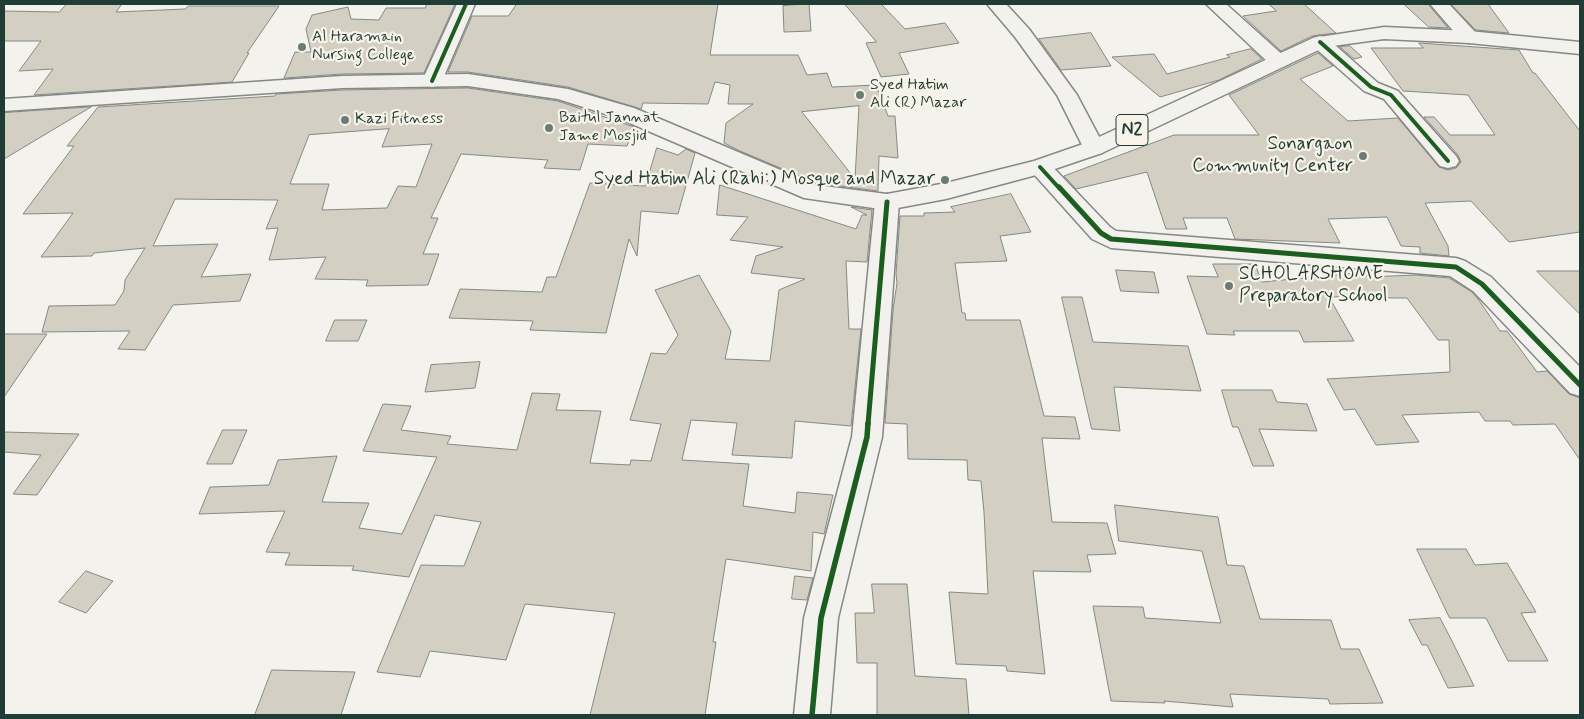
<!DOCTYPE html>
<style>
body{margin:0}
#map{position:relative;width:1584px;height:719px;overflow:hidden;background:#f4f2ec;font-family:Mynerve,sans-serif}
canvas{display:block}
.frame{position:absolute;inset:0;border:5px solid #1f3d34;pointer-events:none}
</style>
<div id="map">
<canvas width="1584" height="719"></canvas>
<div class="frame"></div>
</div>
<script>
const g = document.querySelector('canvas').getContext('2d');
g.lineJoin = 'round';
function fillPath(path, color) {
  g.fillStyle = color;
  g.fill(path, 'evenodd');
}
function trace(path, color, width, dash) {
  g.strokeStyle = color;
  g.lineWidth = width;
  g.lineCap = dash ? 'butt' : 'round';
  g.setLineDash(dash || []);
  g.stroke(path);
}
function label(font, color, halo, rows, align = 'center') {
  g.font = font + ' Mynerve,sans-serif';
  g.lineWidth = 4.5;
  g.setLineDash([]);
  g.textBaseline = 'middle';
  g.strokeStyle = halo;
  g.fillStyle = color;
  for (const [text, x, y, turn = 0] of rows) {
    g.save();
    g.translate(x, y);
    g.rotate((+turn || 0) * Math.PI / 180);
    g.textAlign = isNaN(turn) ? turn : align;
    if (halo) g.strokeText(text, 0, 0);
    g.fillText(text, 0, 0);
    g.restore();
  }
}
const building = new Path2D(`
 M67,4h55l-6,8 69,-3 3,-3h91l-32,47h2l-17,29 -198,13 19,-26 -34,2 22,-30h-37v-30l55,1z
 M427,4h28l-31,69 -82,1 -58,4 11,-26h16l-5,-23 6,-14 36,-8 3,12 28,1 7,-12h39z
 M517,4h201l-8,51h88l9,20 20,-2 5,14 44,-2 12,31h7l3,42 -19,-2 -1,35 -62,-8 -76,-32 -16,-8 2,-20 27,-19h-25l2,-19 -15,-3 -7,22 -65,-1 -2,6 -73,-22 -100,-15h-20l24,-56h36zM859,106l-4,73 -53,-67z
 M809,4l2,27 -27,1 -1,-26z
 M845,4h36l24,25 40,-6 14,20 -60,10 10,21 -28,3 -15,-34 10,-1z
 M1269,4h35l32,29 -24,3 -31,15 -38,-35 33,-5z
 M1404,4h24l20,24 -19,-1z
 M1451,4h37l21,29 -33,-3z
 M1091,33l20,33 -50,4 -22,-31z
 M1419,43l100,7 14,23h2l45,58v101l-71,10 -38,-41 -46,2 23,43 1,10 -29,-3v-6l-19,-1 -14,-29 -59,2 12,24 -105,-4 -8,-21h-44l4,11h-21l-19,-57 -71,17 -12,-13 110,-41h85l-30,-40 89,-42 15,13 -33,13 48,42 50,-3 41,49 9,3 8,-2 5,-6 -3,-7 -34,-38h10l16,18h45l-27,-40 -65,-4 -32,-43h52z
 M1350,46l12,11 -8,2 -14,-12z
 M1251,49l11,10 -43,21 -59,17 -48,-40 42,-3 13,20 63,-17 -3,-2z
 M468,88l90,13 76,26 -7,19 -39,-2 -8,26 -36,-2 4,-8 -87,-6 -30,64h7l-15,36h16l-11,31 -62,1 2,-6 -53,-1 11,-22 -57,3 9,-32 -12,1 12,-29 -103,-1 -22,47 65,-2 -17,33 50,-3 -11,27 -67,4 -28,45 -27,-1 12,-18 -88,1 7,-26 66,-1 9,-14 1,-11 20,-32 -51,5 -2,3 -51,1 32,-44 -50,1 51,-68h-7l31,-39 177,-11 1,-2 66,-4zM389,129l-7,18 50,-3 -16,43 -18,-1 -11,22 -65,2 7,-26h-39l19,-49z
 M91,107l-87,52v-46z
 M657,148l21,7 8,-6 9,4 -17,61 -37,-3 -4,45 -8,-17 -23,94 -76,-3 3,-9 -84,-3 11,-29 82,3 5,-15h9l34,-94 55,3z
 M720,185l136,44 6,-14h5l-16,-8 21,3 -5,52 -21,-1 3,68h12l-10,97 -56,-5 -3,37 -60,-3 5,-32 -46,-3 -9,40 67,4 -6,42 52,7 2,-21 36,3 -9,39 -11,-2 -2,39 -85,-12 -13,83h3l-11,73h-115l25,-102 -90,-9 -19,56 -76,-9 -10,26 -43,-5 44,-107 43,1 17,-44 -46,-7 -26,62 -57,-7 2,-4 -69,-1 5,-12 -24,-1 19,-41 -86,3 11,-27 59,-2 9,-25 59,-4 -15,46 47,1 -10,25 43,6 35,-77 -74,-6 20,-47 28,2 -10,24 50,6 -4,8 70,6 15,-57 28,1 -4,16 45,1 -11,52 40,2 1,-5 20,1 10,-37 -31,-4 21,-67 15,1 12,-19 -23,-45 44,-15 32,56 -6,28 45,2 9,-71 26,-11 -54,-6 5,-17 27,-9 -53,-7 18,-23 -31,-2z
 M1011,194l20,38 -31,4 7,25 -52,2 7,50h3l1,7h54l24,96 31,1 5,22 -38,-1 10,84 55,1 9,31 -29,1 4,17 -58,-1 12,103 -38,-3 -1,-5 -50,-2 -7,-72 39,2 -4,-82 -3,-31 -13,-1 -1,-20 -59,-1 -1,-35 -22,-1 8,-113 4,-27 -1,-9 4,-58h24v-3l31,-1 -4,-5z
 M1213,264h42l7,18 103,-10 2,5 49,-2 33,3 23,14 6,7 22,32h7l30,41 10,-1 22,23 11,4v62l-25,-36 -42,1 -3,-4h-25l-6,-9 -77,3 17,27 -43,3 -21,-36 -11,1 -17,-31 123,-7 -1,-32h-11l-31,-42h-18l-2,-2 -58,1 25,44 -50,1 -5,-11h-66l2,4 -28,-1 -20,-58 31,1z
 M1116,270l38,2 5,21 -38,-2z
 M1537,271h43v43z
 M1062,297h20l11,45 95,4 13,45 -87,-4 6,44 -28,-2z
 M335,320h32l-9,21h-32z
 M4,334h43l-43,63z
 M480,362l-5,26 -50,4 6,-27z
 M1222,390h50l5,12 30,2 10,27 -58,-2 15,37h-21l-15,-39h-5z
 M223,430h24l-15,34h-25z
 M4,432l75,2 -42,61 -24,-1 28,-39 -37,-3z
 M1115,505l103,12 9,48 17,1 16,53 71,1 10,29h18l24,54 -53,1 -2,-5 -98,-5 3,13 -69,-6 1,2 -54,-2 -18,-95 50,1 2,11 76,5 -19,-72 -83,-10z
 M1417,549h49l9,16 32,-2 29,49 -15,1 27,48h-40l-22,-43h-36z
 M86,571l27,10 -27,32 -27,-11z
 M795,576l18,2 -6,22 -15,-1z
 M872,584h35l8,92 51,3 3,36h-92v-52h-20l-2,-50h19z
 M1440,618l13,25 21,43 -26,2 -21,-43h-5l-13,-25z
 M272,670l83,2 -14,43h-86z`);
const street = new Path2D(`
 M457,4h18l-33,77 -3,4 -7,2 -7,-2 -3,-4z
 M987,4h19l23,25 48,66 28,53 -3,5 -8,2 -8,-2 -29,-58 -42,-58z
 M1206,4h20l59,53 3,4 -3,4 -7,2 -7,-2z
 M1430,4h19l27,29 3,4 -3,4 -7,2 -7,-2z
 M1320,36l7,2 51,45 20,8 58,65 3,5 -3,5 -8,2 -8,-2 -56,-67 -20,-8 -51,-45 -3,-4 3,-4z
 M1040,160l8,2 62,65 6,4 340,27 9,3 26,16 89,90v29l-10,-3 -97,-102 -23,-15 -339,-28 -19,-9 -60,-67 -3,-5 3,-5z
 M887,194l8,2 4,6 -17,235 -44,181 -8,97h-36l10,-97 48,-181 23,-235 4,-6z`);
const highway = new Path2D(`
 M1384,27l85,4 111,11v12l-111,-11 -85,-4 -59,8 -223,106 -62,21 -94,25 -59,11 -83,-12 -186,-80 -60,-19 -90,-13 -126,2 -338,23v-12l338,-23 126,-2 100,15 66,19 182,77 71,9 59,-11 88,-22 52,-18 227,-105z`);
const cyclewayFar2 = new Path2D(`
 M1320,42l51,45 20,8 57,66
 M432,81l34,-77
 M1040,167l20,22`);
const cyclewayFar1 = new Path2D(`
 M1059,187l42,46 10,6 345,28 26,17 98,101
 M868,424l19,-222`);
const cycleway = new Path2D(`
 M812,715l9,-97 46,-181 1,-14`);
const markers = [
 [302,47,5,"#6a7c74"],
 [860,95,5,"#6a7c74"],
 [345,120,5,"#6a7c74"],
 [549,128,5,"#6a7c74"],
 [1363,156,5,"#6a7c74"],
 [945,180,5,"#6a7c74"],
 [1229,286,5,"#6a7c74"]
];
const farPoinames = [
 ["Al Haramain",312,38],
 ["Nursing College",312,56],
 ["Syed Hatim",870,86],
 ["Ali (R) Mazar",870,104],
 ["Baitul Jannat",559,119],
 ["Jame Mosjid",559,137],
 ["Kazi Fitness",355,120]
];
const shields = [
 [1132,130,32]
];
const shieldNames = [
 ["N2",1132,130]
];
const poiNames = [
 ["Sonargaon",1353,145],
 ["Community Center",1353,167],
 ["Syed Hatim Ali (Rahi:) Mosque and Mazar",935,180],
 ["SCHOLARSHOME",1239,275,"left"],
 ["Preparatory School",1239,297,"left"]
];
fillPath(building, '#d4cfc3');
trace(building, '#848985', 1);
trace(street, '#848985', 3);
trace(highway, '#848985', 3);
fillPath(street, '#f2f1ed');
fillPath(highway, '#f2f1ed');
trace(cyclewayFar2, '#1b5e20', 4);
trace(cyclewayFar1, '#1b5e20', 5);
trace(cycleway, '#1b5e20', 5.5);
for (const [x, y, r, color] of markers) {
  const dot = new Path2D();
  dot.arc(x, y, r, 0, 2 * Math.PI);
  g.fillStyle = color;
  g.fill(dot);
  trace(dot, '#f7f3e8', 2);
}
label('16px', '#1f3d34', '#f7f3e8', farPoinames, 'left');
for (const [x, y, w] of shields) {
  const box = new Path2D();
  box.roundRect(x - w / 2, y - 15.5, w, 31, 4);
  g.fillStyle = '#f7f3e8';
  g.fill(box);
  trace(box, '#1f3d34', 1);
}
label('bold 18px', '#1f3d34', null, shieldNames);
label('19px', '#1f3d34', '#f7f3e8', poiNames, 'right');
</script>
